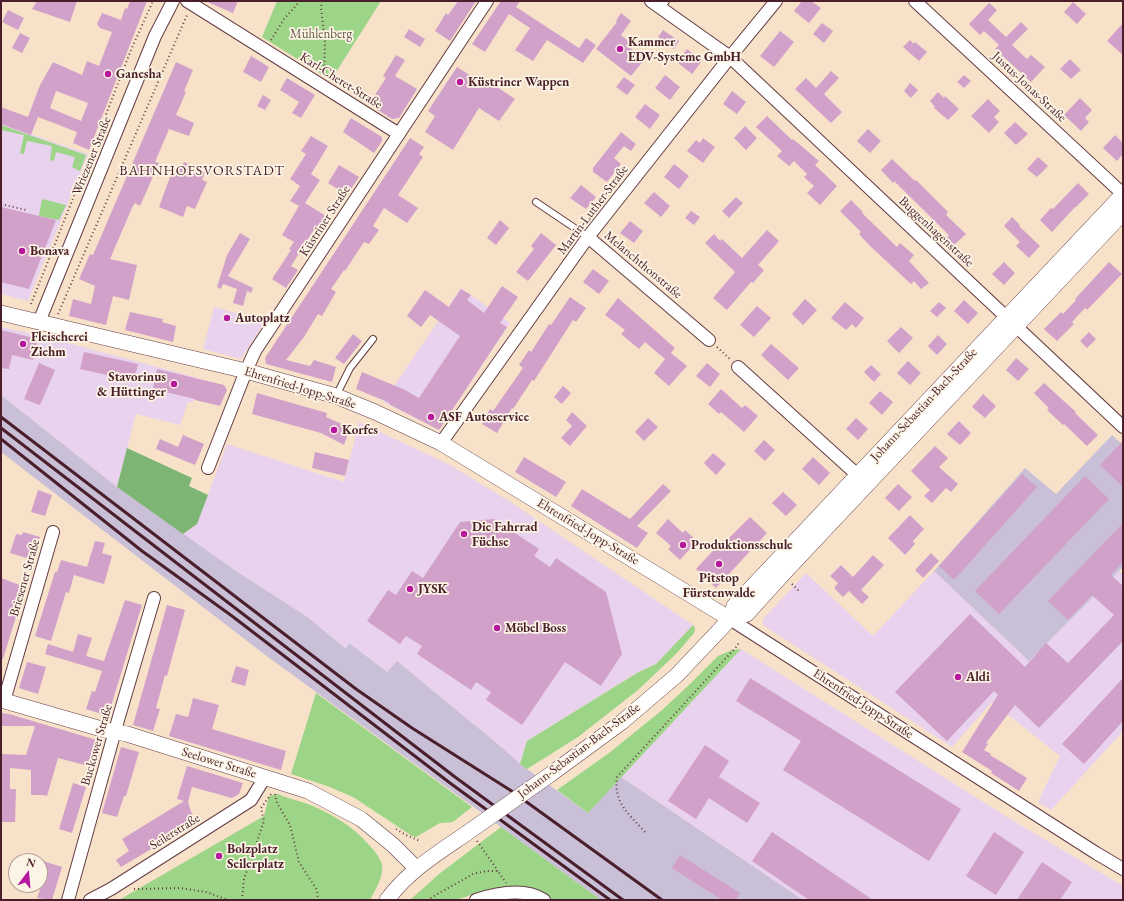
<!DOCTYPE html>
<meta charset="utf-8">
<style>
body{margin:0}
#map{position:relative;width:1124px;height:901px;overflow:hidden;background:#f7e2c9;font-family:"EB Garamond",serif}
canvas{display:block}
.frame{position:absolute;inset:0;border:2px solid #4a1f2b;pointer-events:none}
.north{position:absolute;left:8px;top:853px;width:40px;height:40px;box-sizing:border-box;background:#fcf5e5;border:1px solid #b59f9b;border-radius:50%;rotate:16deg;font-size:11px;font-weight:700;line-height:16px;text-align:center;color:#4a1f2b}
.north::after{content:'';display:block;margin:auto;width:14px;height:18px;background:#b5179e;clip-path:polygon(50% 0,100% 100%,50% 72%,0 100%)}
</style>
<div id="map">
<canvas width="1124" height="901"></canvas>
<div class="frame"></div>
<div class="north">N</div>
</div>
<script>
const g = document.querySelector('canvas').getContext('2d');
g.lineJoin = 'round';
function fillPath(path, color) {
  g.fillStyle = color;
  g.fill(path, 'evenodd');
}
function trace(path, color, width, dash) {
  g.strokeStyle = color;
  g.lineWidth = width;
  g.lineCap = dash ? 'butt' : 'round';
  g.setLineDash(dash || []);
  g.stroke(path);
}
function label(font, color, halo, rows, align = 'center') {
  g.font = font + ' "EB Garamond",serif';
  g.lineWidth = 3.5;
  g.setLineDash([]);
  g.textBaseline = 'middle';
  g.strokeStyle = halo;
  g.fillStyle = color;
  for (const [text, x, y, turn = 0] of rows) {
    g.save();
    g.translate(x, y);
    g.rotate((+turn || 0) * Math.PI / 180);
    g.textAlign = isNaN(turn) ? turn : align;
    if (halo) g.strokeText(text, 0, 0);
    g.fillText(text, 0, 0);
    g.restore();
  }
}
const built = new Path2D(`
 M1,124l87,30 -60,147 -27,-7z
 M461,288l49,35 -71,107 -56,-28z
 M214,307l51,14 -24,38 -38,-10z
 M1,327l34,7 163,44 -5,24h-5l-8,23 -44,-11 -19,73 -116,-92z
 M359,422l91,43 59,36 184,124 -37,39 -20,9 -109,68 -7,23 -15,-14 -108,-89 -10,11 -37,-28 -4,5 -40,-33 -70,-45 -53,-37 14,-10 30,-80 117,38z
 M934,571l95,90 90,-90 4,4v156l-72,79 -13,-8 22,-46 -68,-54 -40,45 -189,-122v-6l43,-46 67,63z
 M741,649l266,168 116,69v14h-320l-182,-123z`);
const industrial = new Path2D(`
 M1,395l116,92 119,84 70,45 40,33 3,-6 38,29 10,-11 108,89 15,14 68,49 33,-36 182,123h-202l-337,-246 -263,-202z
 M1112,435l11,10v122l-94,94 -95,-90 91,-103 31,26z`);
const green = new Path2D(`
 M277,1h104l-50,79 -69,-43z
 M1,125l85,30 -6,16 -8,-4 3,-10 -19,-5 -2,9 -4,-1 2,-14 -25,-5 -3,13 -4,-1 4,-18 -23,-5z
 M42,199l24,6 -7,15 -20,-4z
 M693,625l2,3 -1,5 -17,20 -39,37 -60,47 -51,32 -7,-5 7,-23 110,-68 19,-9z
 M741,649l-153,164 -31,-23 52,-37 52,-42 29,-27 28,-28 14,-6z
 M316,693l156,114 -19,15 -13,1 -24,14 -4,-1 -59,-39 -26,-11 -36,-12z
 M278,794c9,4 18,6 27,9 24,9 47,22 64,42 5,5 11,12 13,20 2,12 -7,25 -12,35h-251l145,-84 5,-20z
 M501,827l100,73h-48l-15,-9 -36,-3 -19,3 -27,9h-46l29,-26z`);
const forest = new Path2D(`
 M127,448l65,30 -3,8 19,9 -11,29 -14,10 -66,-47z`);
const building = new Path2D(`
 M37,1h40l-7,21 -38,-13z
 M130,1h17l-58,149 -16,-7 4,-11 -39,-15 -7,18 -30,-11v-17l27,10 12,-32 13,-23 29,13 5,-14 12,5 13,-34 -12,-4 -3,-4 5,-11 19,7 4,-12 2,1zM56,91l32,12 -7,18 -31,-13z
 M205,1h33l-5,12z
 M458,1h18l-26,40 -15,-10 11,-18 2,2z
 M501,1h19l-4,6 63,41 7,-10 10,7 -13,18 -36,-23 -14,21 -18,-11 15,-22 -21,-14 -24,38 -13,-8z
 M802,1h9l10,7 -12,15 -15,-12z
 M1073,2l13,12 -9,10 -13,-12z
 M989,3l8,7 -9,10 18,17 15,-15 7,7 -16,16 15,14 4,-4 14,12 -14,15 -36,-33 4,-4 -15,-14 -4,4 -11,-11z
 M8,10l16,8 -6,12 -16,-8z
 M621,13l10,8 -10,14 11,9 -3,3 16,12 -14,17 -35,-27 21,-27 -1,-1z
 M822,23l11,8 -9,12 -11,-9z
 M1123,23v32l-16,-14z
 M409,29l16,10 -5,8 -16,-10z
 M663,30l16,11 -5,8 -16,-12z
 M780,31l14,11 -20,25 -14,-11z
 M20,33l10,5 -8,15 -10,-5z
 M910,40l4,4 1,-2 12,10 -8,9 -16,-14z
 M687,49l15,12 -10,13 -15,-12z
 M396,55l9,5 -10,16 22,13 -18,29 -7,1 -23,-15 17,-26 -3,-2z
 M251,56l18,11 -8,15 -18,-10z
 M1070,59l11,11 -10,9 -11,-10z
 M176,62l17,8 -9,21 2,1 -10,23 18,8 -5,13 -20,-7 -14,33 4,1 -19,43 -5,-3 -3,5 -22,51 27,6 -8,35 -16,-4 -7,29 -37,-9 4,-17 18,5 4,-18 -16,-7 11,-25 3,1z
 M457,67l22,14 3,-4 33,22 -16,22 -20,-13 -26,42 -28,-18 10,-16 -7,-5z
 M831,71l8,7 -15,16 18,18 -11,11 -36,-34 11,-11 10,10z
 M665,75l15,12 -10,13 -15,-12z
 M964,75l7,6 -7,7 -7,-6z
 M624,77l11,8 -8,10 -11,-8z
 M287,78l28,17 -14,23 -9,-5 7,-11 -19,-12z
 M910,83l8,7 -7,8 -7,-7z
 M732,91l14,11 -9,12 -14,-10z
 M938,92l6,6 1,-2 14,13 -11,11 -14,-12 1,-1 -5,-6z
 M263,95l8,5 -6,10 -8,-4z
 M1080,98l12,12 -7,8 4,4 -8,9 -17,-16z
 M988,99l12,12 -6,6 5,5 -10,11 -18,-17z
 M645,104l15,11 -10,14 -15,-12z
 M767,116l25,24 1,-1 26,22 -4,4 22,21 -17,19 -13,-12 7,-7 -10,-9 3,-3 -13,-13 -5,5 -12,-10 5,-5 -26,-24z
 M351,118l31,19v4l-8,12 -31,-21z
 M1015,122l13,12 -12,11 -12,-12z
 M745,126l12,12 -11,12 -12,-12z
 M868,129l13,12 -11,12 -13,-12z
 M621,132l15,12 -5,7 -7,-5 -10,12 7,6 -14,18 -14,-10v-4z
 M1115,135l8,8v11l-6,7 -14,-13z
 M311,136l17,10 -17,28 9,6 -15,23 26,16 -9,14 -7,-5 -24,38 7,4 -12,18 -14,-9 19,-29 -2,-1 5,-7 -12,-7 17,-29 -9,-5 10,-15 -10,-7 16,-25 -5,-3z
 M410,138l14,9 -5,7 4,3 -25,38 20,13 -11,15 -23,-15 -11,18 6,4 -10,14 -5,-2 -19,29 -1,-1 -13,19 5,3 -14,24 -4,-2 -14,23 -18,23 24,6 4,-6 22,7 -4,15 -66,-18 -1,-6z
 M703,138l12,9 -12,16 -16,-12 9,-11 4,3z
 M1038,157l10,9 -11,11 -10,-8z
 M892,159l23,22 1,-1 32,32 -2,3 20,19 -12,11 -7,-7 2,-3 -55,-54 -1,2 -12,-13z
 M184,162l21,10 -3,8 5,2 -12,27 -8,-3 -4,11 -24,-10 14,-38 5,3z
 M674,164l15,12 -10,13 -15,-12z
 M339,165l20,12 -12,18 -19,-12z
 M1078,183l11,11 -13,13h-1l-23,25 -12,-12 11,-12 2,1z
 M581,185l15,12 -10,12 -16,-11z
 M654,192l16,14 -9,11 -17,-14z
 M736,197l7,6 -14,15 -7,-7z
 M851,200l12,12 -1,1 35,34 3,-4 14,12 -5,6 20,22 -8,6 -7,-8 -3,3 -41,-38 -11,-12 2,-2 -21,-21z
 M1,207l55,13 -27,69 -28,-7z
 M691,211l9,6 -6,8 -9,-7z
 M1012,217l8,8 -1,1 21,20 -11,12 -13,-12 4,-4 -16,-16z
 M500,220l9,8 -13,17 -9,-7z
 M630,221l13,10 -9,12 -14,-10z
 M767,230l12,11 -21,24 6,5 -11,13 -2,-1 -24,28 -14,-12 22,-26 -30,-29 9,-9 6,7 2,-2 20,19z
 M240,233l10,6 -22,37 25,12 -2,5 -4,-2 -4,15 -10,-3 4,-14 -14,-5 -2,5 -4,-2 10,-32z
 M541,233l15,12 -28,36 -12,-9 18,-23 -3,-3z
 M1004,262l11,11 -11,12 -12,-11z
 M1109,262l13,12 -35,36 -2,-2 -13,14 2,2 -17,17 -13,-12 17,-17 2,2 13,-14 -1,-1z
 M593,269l16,12 -10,13 -16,-12z
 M502,286l16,11 -18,26 7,4 -68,103 -50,-26 1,-1 -34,-14 6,-17 41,17 16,9 41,-62 -30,-21 -9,12 -14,-11 18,-26 24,17 12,-18 10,6 -4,5 17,13z
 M570,297l16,11 -10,14 -3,-2 -39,61 -2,-1 -19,29 -1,-1 -15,25 -15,-9 8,-15 3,2 30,-43 -4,-3 10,-15 2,2 18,-28 2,1z
 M618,298l57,50 -5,6 1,-1 16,13 -18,20 -15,-13 11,-14 -20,-17 -6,7 -18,-15 4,-4 -20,-15z
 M805,299l12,11 -14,15 -11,-11z
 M964,300l14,13 -10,11 -14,-13z
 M845,302l19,16 -8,10 -4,-4 -6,6 -15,-12z
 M939,302l7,6 -9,9 -7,-6z
 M757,306l14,12 -17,19 -14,-12z
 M130,312l33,7 -1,3 14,4 -3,16 -48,-12z
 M901,327l12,11 -14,15 -12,-12z
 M1,330l37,9 -5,21 -21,-5 -3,14 -8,-1z
 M1089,332l7,7 -9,9 -7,-7z
 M353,334l9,7 -18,23 -9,-6z
 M938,335l9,9 -10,11 -9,-9z
 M771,344l28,24 -11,12 -27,-25z
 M84,352l54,12 -4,17 -54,-12z
 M1016,358l13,11 -11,12 -12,-11z
 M908,361l13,12 -11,12 -13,-12z
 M39,363l16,7 -15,35 -16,-6z
 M707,363l13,11 -10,13 -14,-11z
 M871,365l10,9 -7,8 -10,-10z
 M157,369l67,16 3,5 -7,16 -25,-6v-1l-42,-10z
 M1044,383l32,29 -1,1 23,22 -11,11 -23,-22 -1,1 -16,-15 2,-2 -15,-15z
 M563,386l8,7 -9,11 -8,-7z
 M721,389l21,19 3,-3 13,11 -14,16 -23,-20 -2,2 -11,-10z
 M880,391l13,11 -11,13 -13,-12z
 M257,393l70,20 -1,4 18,8 -2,4 7,2 -5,14 -23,-12 -69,-19z
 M983,394l13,12 -11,12 -13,-11z
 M572,412l15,14 -17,20 -9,-8 11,-12 -6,-6z
 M648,418l10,9 -14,14 -9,-9z
 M856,418l12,11 -10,11 -12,-11z
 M959,421l12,12 -11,12 -13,-11z
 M183,435l21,9 -9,21 -39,-16 4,-10 18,8z
 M764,440l11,10 -10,11 -11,-10z
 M1123,441v46l-23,-22z
 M935,446l13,12 -9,9 19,17 -7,8 -5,-4 -14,15 -8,-7 6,-6 -19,-19z
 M315,452l34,8 -4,16 -33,-8z
 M713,453l13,11 -10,11 -12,-12z
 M524,457l42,25 -10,15 -41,-25z
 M813,457l17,16 -11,12 -17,-16z
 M1022,474l15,13 -83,93 -15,-14z
 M1085,476l24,23 -110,115 -24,-23z
 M663,484l8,7 -34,35 11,7 -11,15 -66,-42 11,-17 48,30z
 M898,484l14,13 -13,14 -14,-13z
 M38,490l14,5 -7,21 -14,-4z
 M783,492l14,13 -11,11 -14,-13z
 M910,515l14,14 -11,12 2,3 -10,11 -17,-17z
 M750,517l17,16 -51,55 -20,-19 27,-29 2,2z
 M494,519l45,30 -5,7 16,11 6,-9 50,34 16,62 -21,32 -36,-24 -43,63 -36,-25 5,-8 -15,-10 -5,8 -54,-36 5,-8 -16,-10 -6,8 -33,-23 21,-31 8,5 16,-24 11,7 37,-56z
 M668,519l15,14 2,-3 12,11 -17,19 -12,-11 3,-3 -15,-13z
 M1123,523v39l-12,13 12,11v55l-84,87 -24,-23 -29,38 2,1 -4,6 7,4 -1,1 37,23 -8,13 -28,-18 1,-2 -30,-19 36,-57 -4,-4 -47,50 -52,-49 75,-78 55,53 21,-24 22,20 46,-48 -22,-20 -24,25 -20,-19z
 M23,532l17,5 -7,23 -23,-7 6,-19 6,1z
 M95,541l10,2 -3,10 10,3 -8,28 -30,-9 -5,18 -3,-1 -15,49 -16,-5 20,-64h2l4,-12 26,7z
 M931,553l8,8 -16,17 -8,-8z
 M873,555l11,10 -23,25 8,7 -7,7 -13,-13 -6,6 -9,-9 4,-5 -8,-7 11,-11 12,12z
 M1,578l24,9 -22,72h-2z
 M125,600l17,5 -34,111 -22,-7 6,-18 3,1 7,-21 -57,-17 3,-10 25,8 5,-18 14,4 -6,18 18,5z
 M167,605l18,5 -18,66 -2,-1 -9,33 4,1 -7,22 -20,-6z
 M27,662l19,5 -8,27 -19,-6z
 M236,666l13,4 -4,16 -14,-4z
 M750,678l211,131 -32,52 -146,-91 18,-29 -65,-40z
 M1123,678v43l-39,43 -22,-20z
 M193,698l26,7 -7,24 74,22 -5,19 -112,-34 7,-22 12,3z
 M1,713l8,1 91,27 -8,26 -34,-9 -11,38 -4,-1h-12v-25l-21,-2v21h6l-1,33h-14v-68l25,1 9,-29h-34z
 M705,745l24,16 -10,16 41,26 -13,20 -38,-25 -13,21 -28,-18z
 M121,747l18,5 -13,44h-2l-7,21 -15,-4z
 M187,766l56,17 -4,11 -7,4 -40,-11 -4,15 7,21 -74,44 -5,-7 13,-9 -7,-12 62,-38 -7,-2z
 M73,783l13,4 -14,46 -13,-4z
 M772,832l101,68h-64l-57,-39z
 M994,832l30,20 -28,43 -30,-19z
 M680,855l60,38 -4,7h-14l-50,-32z
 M43,861l19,6 -10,33 -15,-2 4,-11 -1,-14z
 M1042,862l30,20 -12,18h-43z`);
const path = new Path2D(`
 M322,1l-1,7 4,34 -1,31
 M271,40l13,-21 16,-18
 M1,204l25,6
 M31,304l51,-128 49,-126 22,-49
 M58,314l129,-299
 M717,347l13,12
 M792,584l8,8
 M275,794l2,9 13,22 9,37 18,28 1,10
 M396,829l10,6 14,6
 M645,832c-15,-17 -32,-29 -28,-55l121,-132v-3
 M477,841l21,30
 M134,889l46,-1 26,4 22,8
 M242,900l2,-21 20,-58 -3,-13 10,-14
 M427,900l46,-26 13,-3h12l8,12`);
const service = new Path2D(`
 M661,8l5,-7
 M536,202l52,35
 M336,396l14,-28 23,-29`);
const minor = new Path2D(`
 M187,1l212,133
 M651,1l79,56 393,370
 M915,1l208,193
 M588,237l121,103
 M39,322l116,-286 18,-35
 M738,367l125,113
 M441,443l147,-206 142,-180 46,-56
 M208,468l38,-97 9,-20 232,-350
 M730,619l366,234 27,16
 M4,701l49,-169
 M68,900l50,-180 36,-122
 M90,900l21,-11 140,-89 14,-23
 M476,900c21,-7 49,-12 68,0`);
const tertiary = new Path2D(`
 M1,313l245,58 90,25 39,16 66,31 289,176
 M730,619l17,-5 38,-42 338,-359
 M1,700l104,30 22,4 181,57 53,28 32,26 23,23
 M551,774l71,-52 55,-47 53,-56 4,-13 389,-412
 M387,900c21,-29 51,-47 80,-67`);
const rail = new Path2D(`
 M1,417l355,272 56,39 98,62 152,110
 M1,428l454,349 168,123
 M1,439l141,112 90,65 218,167 160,117`);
const tertiaryBridge = new Path2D(`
 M467,833l84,-59`);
const markers = [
 [620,49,4,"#b5179e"],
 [108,74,4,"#b5179e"],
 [460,82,4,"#b5179e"],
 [22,251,4,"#b5179e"],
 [227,318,4,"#b5179e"],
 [23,344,4,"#b5179e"],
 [174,384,4,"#b5179e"],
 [431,417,4,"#b5179e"],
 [334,430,4,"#b5179e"],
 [464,534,4,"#b5179e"],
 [683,545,4,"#b5179e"],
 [719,564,4,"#b5179e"],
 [410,589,4,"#b5179e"],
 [497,628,4,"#b5179e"],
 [958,677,4,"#b5179e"],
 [219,856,4,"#b5179e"]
];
const parkNames = [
 ["Mühlenberg",321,34]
];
const poiNames = [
 ["Kammer",628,42],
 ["EDV-Systeme GmbH",628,57],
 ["Ganesha",116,74],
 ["Küstriner Wappen",468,82],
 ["Bonava",30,251],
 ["Autoplatz",235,318],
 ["Fleischerei",31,337],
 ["Ziehm",31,352],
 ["Stavorinus",166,377,"right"],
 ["& Hüttinger",166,392,"right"],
 ["ASF Autoservice",439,417],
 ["Korfes",342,430],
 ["Die Fahrrad",472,527],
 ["Füchse",472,542],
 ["Produktionsschule",691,545],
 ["Pitstop",719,578,"center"],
 ["Fürstenwalde",719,593,"center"],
 ["JYSK",418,589],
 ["Möbel Boss",505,628],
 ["Aldi",966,677],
 ["Bolzplatz",227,849],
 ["Seilerplatz",227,864]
];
const streetNames = [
 ["Karl-Cheret-Straße",341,81,32],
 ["Justus-Jonas-Straße",1029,87,43],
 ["Wriezener Straße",92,156,-68],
 ["Martin-Luther-Straße",593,210,-53],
 ["Küstriner Straße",325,221,-57],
 ["Buggenhagenstraße",936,232,43],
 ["Melanchthonstraße",643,265,40],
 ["Ehrenfried-Jopp-Straße",300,388,17],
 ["Johann-Sebastian-Bach-Straße",924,405,-47],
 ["Ehrenfried-Jopp-Straße",588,532,31],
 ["Briesener Straße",25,578,-74],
 ["Ehrenfried-Jopp-Straße",863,704,33],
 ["Buckower Straße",97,745,-74],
 ["Johann-Sebastian-Bach-Straße",579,751,-37],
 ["Seelower Straße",219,763,17],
 ["Seilerstraße",175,832,-32]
];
const neighbourhoodNames = [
 ["BAHNHOFSVORSTADT",202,171]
];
fillPath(built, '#e8d2ee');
fillPath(industrial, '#c9bfd7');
fillPath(green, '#9cd587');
fillPath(forest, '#7db674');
fillPath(building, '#d2a1c9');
trace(service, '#643c43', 8);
trace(minor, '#643c43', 14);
trace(tertiary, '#643c43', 16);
trace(path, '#643c43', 2, [1, 3]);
trace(service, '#fff', 6);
trace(minor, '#fff', 12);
trace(tertiary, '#fff', 15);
trace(rail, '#4a1f2b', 3);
trace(tertiaryBridge, '#643c43', 16, []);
trace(tertiaryBridge, '#fff', 15);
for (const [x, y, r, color] of markers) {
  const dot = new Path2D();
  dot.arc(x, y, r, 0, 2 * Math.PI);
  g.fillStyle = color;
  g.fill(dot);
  trace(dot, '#fcf5e5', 1.5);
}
label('13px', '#635647', '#fcf5e5', parkNames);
label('bold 13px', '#4a1f2b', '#fcf5e5', poiNames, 'left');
label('13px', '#4a1f2b', '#fcf5e5', streetNames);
g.letterSpacing = '1px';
label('14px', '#4a1f2b', '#fcf5e5', neighbourhoodNames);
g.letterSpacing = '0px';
</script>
